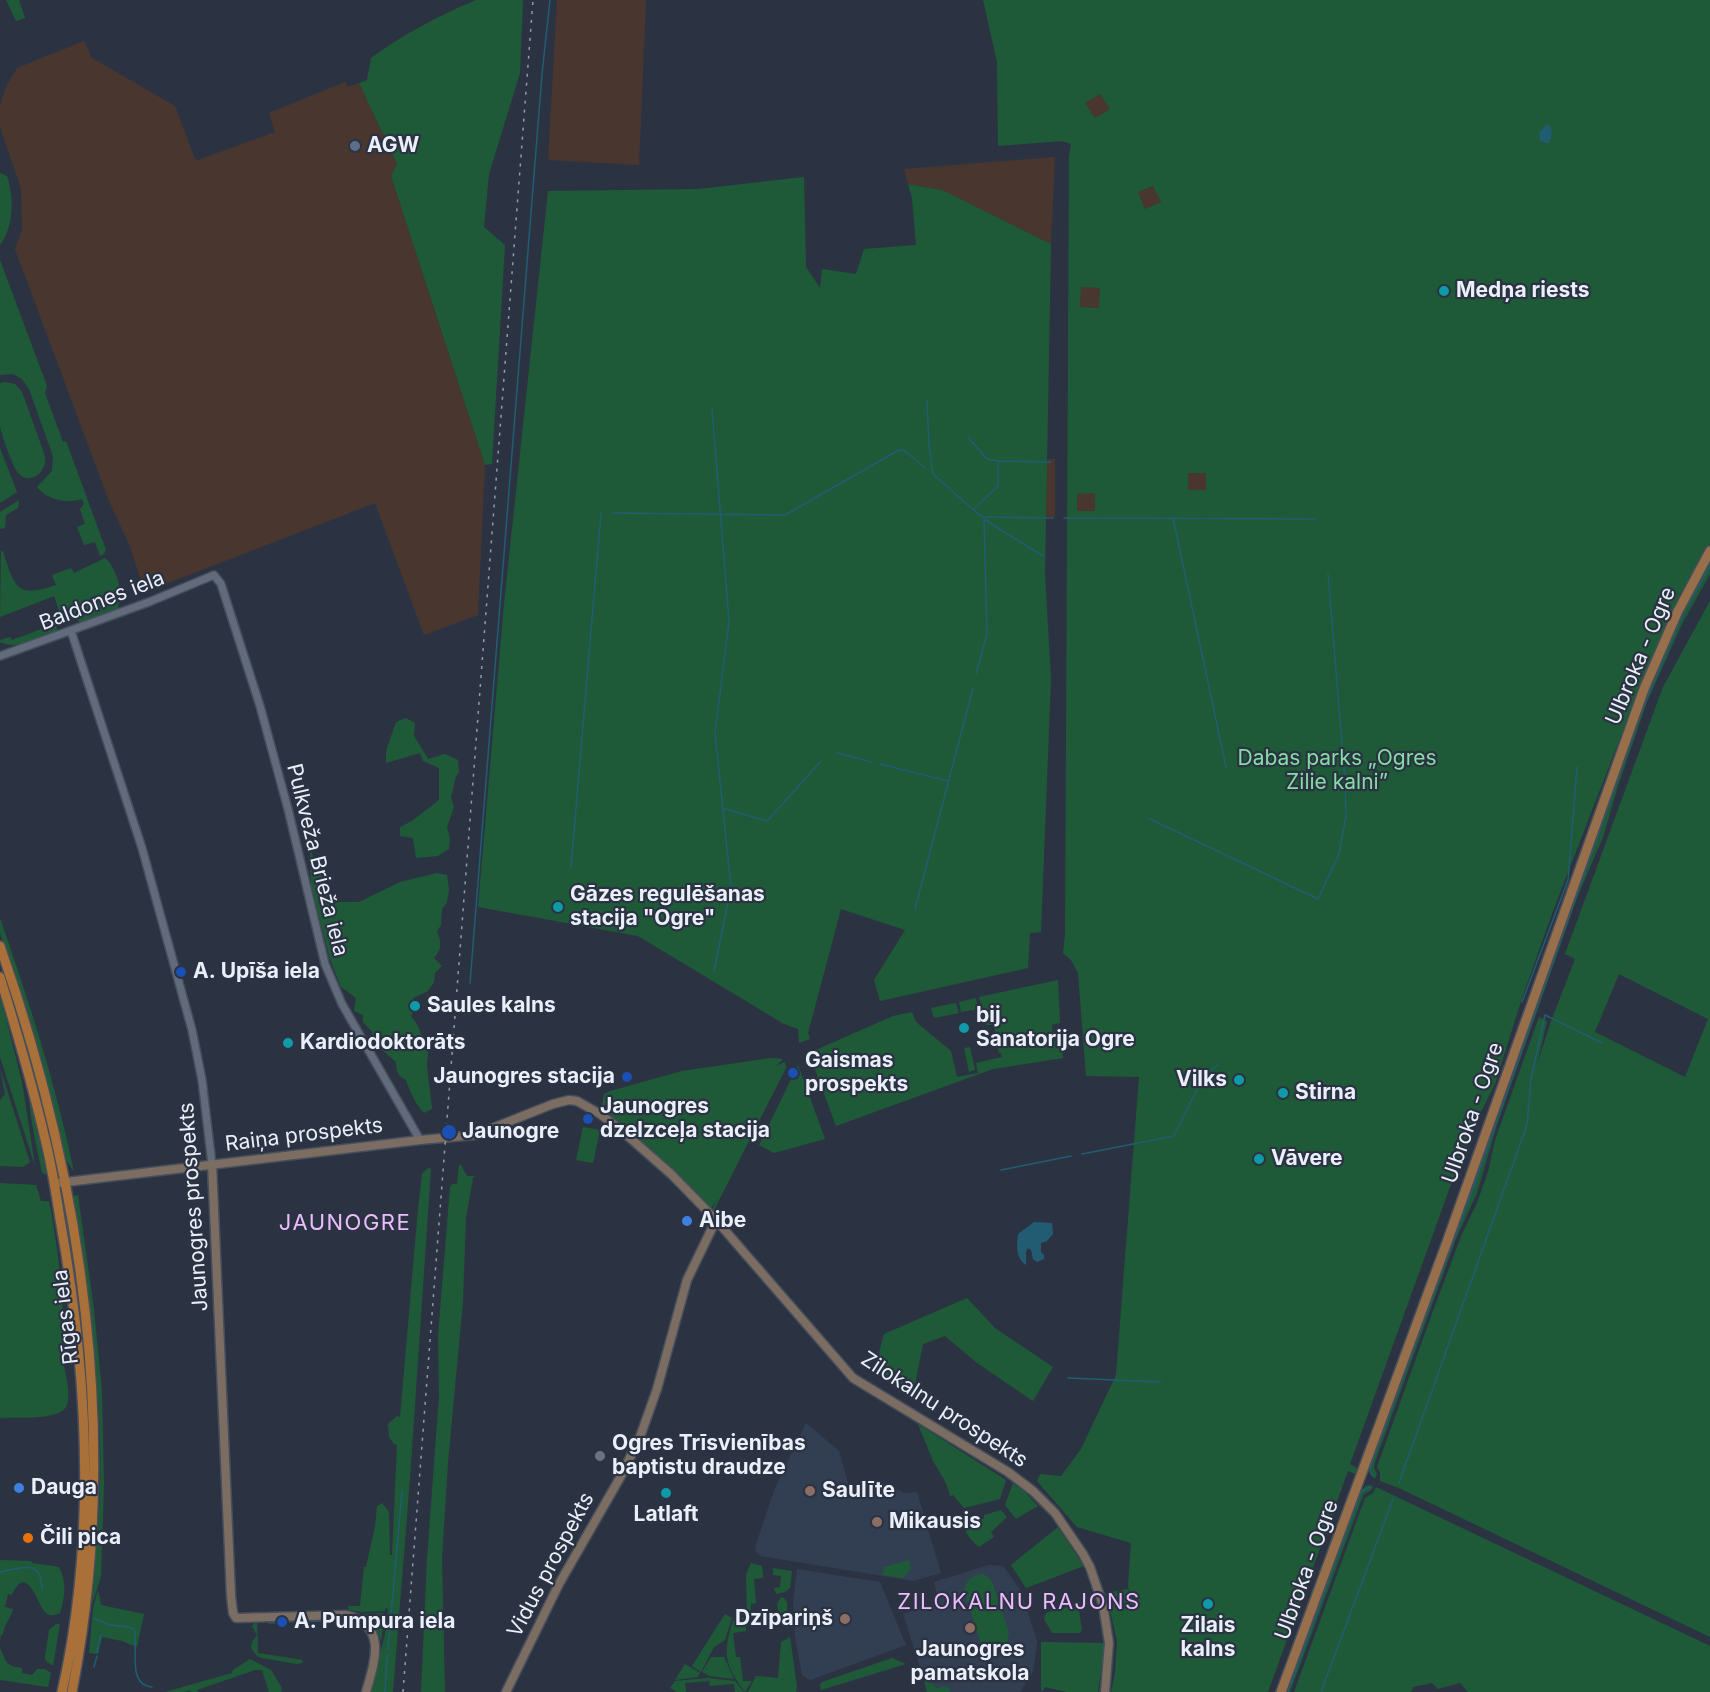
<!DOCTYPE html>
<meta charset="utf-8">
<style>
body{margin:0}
canvas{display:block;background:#2b3343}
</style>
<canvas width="1710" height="1692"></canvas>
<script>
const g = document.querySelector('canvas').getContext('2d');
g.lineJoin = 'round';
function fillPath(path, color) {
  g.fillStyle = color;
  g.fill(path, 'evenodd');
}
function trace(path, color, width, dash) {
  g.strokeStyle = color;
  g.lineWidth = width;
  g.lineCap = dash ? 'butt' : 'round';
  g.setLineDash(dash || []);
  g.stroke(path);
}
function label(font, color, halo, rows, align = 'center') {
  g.font = font + ' Inter,sans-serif';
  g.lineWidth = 4.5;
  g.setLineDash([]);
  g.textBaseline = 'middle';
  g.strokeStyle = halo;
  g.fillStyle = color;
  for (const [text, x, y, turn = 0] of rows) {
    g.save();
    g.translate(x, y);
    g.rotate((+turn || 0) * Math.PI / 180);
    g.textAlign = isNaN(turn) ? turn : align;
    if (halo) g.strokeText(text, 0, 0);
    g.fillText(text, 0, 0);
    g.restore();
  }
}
const built = new Path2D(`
 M806,1423l33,28 10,35 21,10 9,-15 25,12 13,-1 24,81 -28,8 -152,-25 -6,-5 1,-7 19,-56z
 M989,1565l14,1 18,25 16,50 -4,31 -13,20h-92l-25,-78 36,-12 -5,-20z
 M797,1569l83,13 26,63 -96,35 -8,-5 -7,-39 -2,-34z`);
const industrial = new Path2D(`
 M557,0h89l-7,165 -91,-5z
 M84,41l8,17 83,48 20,53 3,1 77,-28 -6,-19 76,-31 3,5 11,-4 38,81 -6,12 94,289 -7,150 -54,20 -49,-132 -230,89 -16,-48 -20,-43 -94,-252 7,-19 -1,-42 -21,-61v-22l7,-20 10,-17z
 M1100,94l10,15 -15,9 -10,-15z
 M1055,157l-4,87 -109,-54 -34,-6 -4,-15z
 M1154,186l7,16 -16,7 -7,-17z
 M1081,286l19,2 -1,20 -19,-1z
 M1004,459h51v58l-52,-1z
 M1188,472l18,1v17h-18z
 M1077,493h18v18h-18z`);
const green = new Path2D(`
 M6,0h13l6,18 -9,3z
 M476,0h47l-3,73 -31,101 -5,53 21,18 -13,219 -7,1 -94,-289 6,-12 -38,-81 8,-3 4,-22c33,-24 67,-42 105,-58z
 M983,0h727v544l-31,52 -33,75 -93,240 -31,87 -27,86 -20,40 -21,52 -104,288 7,4 -2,6 -7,-3 -80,221h-157l4,-19 2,-32 -11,-48 21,-4 2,3 -1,-7 3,-42 -54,-16 -40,-46 3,-7 21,2 20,-27 35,-74 23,-298 -53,-1 -8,-103 -7,-13 -8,-7 2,-18 4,-779 2,-12 -9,-3 -64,5 -1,-84zM1100,94l10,15 -15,9 -10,-15zM1153,186l8,16 -16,7 -7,-17zM1081,287l19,1 -1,20 -19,-1zM1188,473h18v17h-18zM1095,493v18h-18v-17z
 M0,173l7,3c7,21 7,51 -7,69z
 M804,177l2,90 14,21 2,-19 34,5 8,-25 52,-4 -4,-47 -4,-14 34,6 109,54 -6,330 6,105 -10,253 -11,1 -2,35 -148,33 -6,-21 31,-50 -64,-21 -33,124 2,6 -11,4 -1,-14 -14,-5 -146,-88 -160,-29 26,-303 44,-413 150,-2z
 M0,260l47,126 -2,7 18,49 3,-1 40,109 -2,4 -4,2 -5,-14 -11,3 -7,-18 8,-3 -5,-15 4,-5 -2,-5c-17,5 -34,1 -45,-12l15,-16 1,-15 -24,-67 -7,-10 -9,-5 -13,1z
 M5,382l10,2 7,8 23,64c3,17 -18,32 -29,14 -5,-9 -14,-34 -16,-44 0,-13 0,-29 0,-43z
 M0,448l17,44 -17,11z
 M19,500l-1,8 -12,7 -1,13 -5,1v-17z
 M1,550l2,2c12,35 13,47 53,33l-4,-10 19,-7 3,5 31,-15c12,9 22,44 9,55l-33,10 -5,-4 -13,3 -9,-26 -54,21z
 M1710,561v13l-28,50 -35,78 -29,84 -15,51 -26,61 -80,227 -20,68 -21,46 -81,223 -1,6 3,6 -2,5 -5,-5 -1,-7 84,-228 120,-341 81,-222 25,-56z
 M1710,601v1036l-309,-148 -21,-8v-9l-3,-5 56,-156 29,-77 15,-31 11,-31 7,-32 44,-123 8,4 -10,44 13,-41 25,-65 -10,-5 98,-267zM1619,974l89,45 -23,58 -90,-45z
 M55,624l3,7c-18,6 -40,20 -58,11v-2l10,-3 2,3z
 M406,718l9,5 -1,13 14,23 17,-5 13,6 1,12 -3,4 -5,21 3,10 -7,20 3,11 -1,11 -11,7 -22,2 -3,-20 -13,-2v-9l12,-6 27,-21v-32l-16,-7 -3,-8 -34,10v-12l10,-29z
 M310,845l5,20 22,37h22l41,-20 37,-9 10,2 2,15 -2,12 -5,7 -1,16 -4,6c4,11 6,17 -3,27l8,8 -7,7 -1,9 -6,9 -15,7 3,8 -5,10 7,10 10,26 -1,14 5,43 -8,4c-8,-8 -14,-21 -18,-33 -8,-4 -10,-8 -10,-18l-15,-13 -2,-9 -6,-2 -1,-6 -9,-10v-7l-9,-4 2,-13 -15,-11 -11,-28 -19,-73z
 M0,918c29,83 56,167 74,254l-9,-14 -34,-130 -31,-95z
 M1058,980l2,43 -8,2 1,16 9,-1 1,18 -70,11 -157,57 -27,-73 84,-37 19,-4 4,10 35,29 6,26 21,-4 -2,-10 26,-6 -1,-4h-2l-2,-10 2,-1 -6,-17h-7l-7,-28z
 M0,995l22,87 13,84 -35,-109z
 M976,998l2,11 -17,3 -2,-10z
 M956,1003l3,10 -25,5 -3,-10z
 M970,1047l5,23 -6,2 -5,-24z
 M771,1058l12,1 -7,7 9,-4 1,6 -72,142h-2l5,-11 -7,11 -59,-60 -43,-34 -2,-3 4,-3 -6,1 -2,-6 2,-11 6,-3 72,-20z
 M798,1065l27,74 -51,14 -15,-8z
 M0,1068l30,94 -7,5 -23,-1v-66l5,-6z
 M29,1094l18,81 -5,-2c-5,-26 -12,-51 -13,-79z
 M583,1127l17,3 -7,33 -17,-3z
 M459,1165h2l6,11h8l-2,2 -7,40 -3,83 -15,162 -6,95 3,134h-24l6,-133 12,-163 -1,-60 12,-149 2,-3h5z
 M428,1168l3,1 -21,309 -17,214h-22l15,-62 2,-21 -3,-1v3l-23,1 -13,-2 -1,-4h12l4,-39h2l9,-40 2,-21 5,-3 7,9 1,43h2l5,-110 -3,-1 -5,-7 -1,-13 9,-8 3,1 18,-208 4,-35z
 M0,1183l36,2 5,16h8c7,36 12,73 14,110 1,16 -2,34 0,50 2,10 9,37 3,46 -9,14 -51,10 -66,11z
 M78,1195l16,114 8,83 2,94 -3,90 -9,29c5,-56 10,-112 8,-169 -2,-81 -15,-160 -27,-240z
 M967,1298l28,30 58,39 -20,34 -56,-38 -32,-27 -22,8 -11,55 -38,-27 10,-38z
 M918,1424l88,56 -6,19 -36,9 -11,-13 -3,1 -4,-13 -13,-22z
 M1013,1483l13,10 12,13 -22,13 -11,-14z
 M1367,1485l6,1c-1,7 -7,5 -10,10l-73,196h-4l74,-201z
 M1376,1487l334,159v46h-242l-8,-9 -22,6 -6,-6 -19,4 -2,5h-117l71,-194 8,-5z
 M1001,1510l6,7 -16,15 3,5 -15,10c-10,-8 -16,-15 -14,-29l3,-1 7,3 9,-1v-4z
 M1058,1527l26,39 -58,22 -15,-23z
 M0,1560l31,1 1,2 27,4c8,15 6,30 1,46 -5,2 -10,4 -14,0 -8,-6 -19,-53 -34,-18l-4,-1 -3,13 8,2c-2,9 -9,15 -10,25l-2,1 -1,6z
 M909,1560l2,9 -8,9 -21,-3 2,-8z
 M751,1563l11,3 1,12 -9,1 2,24 -5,1 -1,11h-3l-1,-40z
 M773,1568l19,3 -2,17 -5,4 -9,2 -2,-6 6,-1 1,-11 -8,-1z
 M983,1574l6,3 4,7 16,48 -2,14 -8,5 -11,1 -8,-11 -16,-50c2,-11 8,-16 19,-17z
 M98,1590l3,15 43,9 -7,33 -15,-6 -20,-4 -4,17 -9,-1 4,-45z
 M781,1597l3,1 3,4v17l-3,2 -5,-3 -2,-14z
 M1078,1604l4,26 -2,3h-28l-8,-14 2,-6z
 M383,1613l2,1 -4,27c-4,-12 -8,-23 -21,-27z
 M725,1614l7,4 -7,22 -11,7 -13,25 -9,-6z
 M734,1618h11l1,13 -13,2 3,24h4l3,24h9l-7,11c-22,-29 -22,-41 -11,-74z
 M256,1622h1l1,31 45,7 -1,3 -5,1 -35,-6 -5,-2 -6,-8 1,-6 5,-7 -5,-9z
 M56,1624h4l-7,42 -7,-5 -1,-4 4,-27z
 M790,1637l7,50 -1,5h-48l8,-16 22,2 3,-36z
 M1041,1642l64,1 -7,49h-31l-22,-5 -2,4h-2z
 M0,1648c7,13 2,17 22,20v5l10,2 5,-6h8l6,4 -3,14 -48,-7z
 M711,1657h13l10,22 -25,-3 -7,-4z
 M892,1658l14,6 -85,26 -1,-5 2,-3z
 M250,1659l21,11 11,18 -1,4h-12l-7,-22h-7l-58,20 1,2h-7l-1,-2 -6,2h-19l67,-19 1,-3z
 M685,1664l15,9 -2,4 -23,3z
 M937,1669h5l2,12 -20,-3z
 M708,1678l27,3 9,11h-9l-1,-8 -24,2 -1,-5 -24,2 1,9h-9l-7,-4 5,-7z
 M924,1681l10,3 2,5 8,-3 5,2 1,4h-23z`);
const water = new Path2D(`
 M1547,124c7,5 5,12 2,19h-4l-5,-3 -1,-7z
 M1034,1222l18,1 1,11 -6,7 -6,2v9l3,3v4l-7,3 -4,-3 -2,-9 -3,-2 -2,4v13c-11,-8 -9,-19 -8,-31z`);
const stream = new Path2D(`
 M927,400l2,45 4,29 44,39 6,4 70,1
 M712,409l17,212 -14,112 16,154 -17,84
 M968,437l19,22 11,2 53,1
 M974,509l24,-23v-25
 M612,513l173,2 114,-65h5l21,18
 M1064,518l251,1
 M1173,518l53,249
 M985,520l58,36
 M976,674l11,-40 -3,-115
 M837,753l35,9
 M880,764l68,17
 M722,808l45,13 54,-60
 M1148,818l170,81 21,-45 7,-38 -1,-36 -17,-206
 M571,867l30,-354
 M915,909l58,-221
 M470,983l72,-909 8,-74
 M1522,1002l46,-122 9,-113
 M1082,1154l92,-18 30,-61 14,-10
 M1001,1170l70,-14
 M208,1174v13
 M1068,1378l93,4
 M1373,1476l-3,-6 1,-5 105,-285 169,-477 38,-89 27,-48
 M1399,1483l128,-358 4,-46 14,-64 57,28
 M0,1572c21,-4 41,-14 42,17
 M94,1618l16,7 18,2 6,2c5,17 -8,56 18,58
 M301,1621h29
 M331,1621h3
 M287,1622l13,-1
 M269,1623l17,-1
 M388,1650l14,-159
 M97,1652l4,-17
 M94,1667l3,-11
 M385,1692l2,-37
 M1288,1692l73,-200 9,-5
 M1321,1692l72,-193`);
const tertiary = new Path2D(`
 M71,631l71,217 50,182 10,50 10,84
 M0,656l149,-54 65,-27 7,9 39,122 28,103 37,155 17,40 78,136`);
const secondary = new Path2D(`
 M212,1164l19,432 2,17 3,5 109,-3c43,9 30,46 21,77
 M58,1183l362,-43 55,-5 78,-31 16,-4 8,1 23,13 21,16 50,44 45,46 137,158 155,94 25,19 22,22 28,41 7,13 13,38 6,38 -4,49
 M506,1692l53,-108 62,-108 19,-39 17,-48 30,-109 29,-60`);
const primary = new Path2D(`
 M1281,1692l166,-450 197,-553 33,-76 33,-62`);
const trunk = new Path2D(`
 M0,946c83,237 121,497 72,746
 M0,977c17,55 33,110 46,166 6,25 10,50 14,76 28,155 37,318 2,473`);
const rail = new Path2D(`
 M403,1692l130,-1692`);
const markers = [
 [355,146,6,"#5c6f8a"],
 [1444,291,6,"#0f9aa8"],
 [558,907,6,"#0f9aa8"],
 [181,972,6,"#1a4fb4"],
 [415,1006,6,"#0f9aa8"],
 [964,1028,6,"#0f9aa8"],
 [288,1043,6,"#0f9aa8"],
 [793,1073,6,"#1a4fb4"],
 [627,1077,6,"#1a4fb4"],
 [1239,1080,6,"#0f9aa8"],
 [1283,1093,6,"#0f9aa8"],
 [588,1119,6,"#1a4fb4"],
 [449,1132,8,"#1a4fb4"],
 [1259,1159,6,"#0f9aa8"],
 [687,1221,6,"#3f7fe0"],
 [600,1456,6,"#6b7280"],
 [19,1488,6,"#3f7fe0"],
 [810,1491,6,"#8d6e63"],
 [666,1493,6,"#0f9aa8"],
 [877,1522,6,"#8d6e63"],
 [28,1538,6,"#e8710a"],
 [1208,1604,6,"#0f9aa8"],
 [845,1619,6,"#8d6e63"],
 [282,1622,6,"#1a4fb4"],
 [970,1628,6,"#8d6e63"]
];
const poiNames = [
 ["AGW",367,146],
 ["Medņa riests",1456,291],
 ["Gāzes regulēšanas",570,895],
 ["stacija \"Ogre\"",570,919],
 ["A. Upīša iela",193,972],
 ["Saules kalns",427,1006],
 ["bij.",976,1016],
 ["Sanatorija Ogre",976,1040],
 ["Kardiodoktorāts",300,1043],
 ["Gaismas",805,1061],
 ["prospekts",805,1085],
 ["Jaunogres stacija",615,1077,"right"],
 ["Vilks",1227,1080,"right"],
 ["Stirna",1295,1093],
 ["Jaunogres",600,1107],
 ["dzelzceļa stacija",600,1131],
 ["Jaunogre",462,1132],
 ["Vāvere",1271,1159],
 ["Aibe",699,1221],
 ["Ogres Trīsvienības",612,1444],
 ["baptistu draudze",612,1468],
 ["Dauga",31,1488],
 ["Saulīte",822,1491],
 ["Latlaft",666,1515,"center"],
 ["Mikausis",889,1522],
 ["Čili pica",40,1538],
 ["Dzīpariņš",833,1619,"right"],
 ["A. Pumpura iela",294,1622],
 ["Zilais",1208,1626,"center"],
 ["kalns",1208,1650,"center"],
 ["Jaunogres",970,1650,"center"],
 ["pamatskola",970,1674,"center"]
];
const streetNames = [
 ["Baldones iela",102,601,-21],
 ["Ulbroka - Ogre",1641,656,-67],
 ["Pulkveža Brieža iela",317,860,76],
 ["Ulbroka - Ogre",1473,1113,-71],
 ["Raiņa prospekts",304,1135,-7],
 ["Jaunogres prospekts",194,1207,-94],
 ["Rīgas iela",66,1317,-97],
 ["Zilokalnu prospekts",944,1410,33],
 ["Vidus prospekts",551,1565,-62],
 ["Ulbroka - Ogre",1307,1570,-70]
];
const parkNames = [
 ["Dabas parks „Ogres",1337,759],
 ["Zilie kalni”",1337,783]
];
const neighbourhoodNames = [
 ["JAUNOGRE",345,1223],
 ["ZILOKALNU RAJONS",1019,1602]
];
fillPath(built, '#323e52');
fillPath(industrial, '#49362e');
fillPath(green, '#1e5a37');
fillPath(water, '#215c73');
trace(stream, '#215c73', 1.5);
trace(tertiary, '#474e5b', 10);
trace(secondary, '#474e5b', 11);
trace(primary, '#474e5b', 12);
trace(trunk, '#474e5b', 12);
trace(tertiary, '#616b7c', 7);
trace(secondary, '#7c6d63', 8);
trace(primary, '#976f4b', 9);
trace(trunk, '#a9703a', 9);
trace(rail, '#939aa7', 1.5, [3, 6]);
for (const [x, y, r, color] of markers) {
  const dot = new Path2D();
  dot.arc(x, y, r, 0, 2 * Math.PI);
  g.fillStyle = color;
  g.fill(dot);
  trace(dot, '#2b3343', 2);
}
label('bold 21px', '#eaeffa', '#2b3343', poiNames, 'left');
label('21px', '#eaeffa', '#2b3343', streetNames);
label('21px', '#84dda3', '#2b3343', parkNames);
g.letterSpacing = '1.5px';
label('22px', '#ecbdfd', '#2b3343', neighbourhoodNames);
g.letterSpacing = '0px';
</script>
